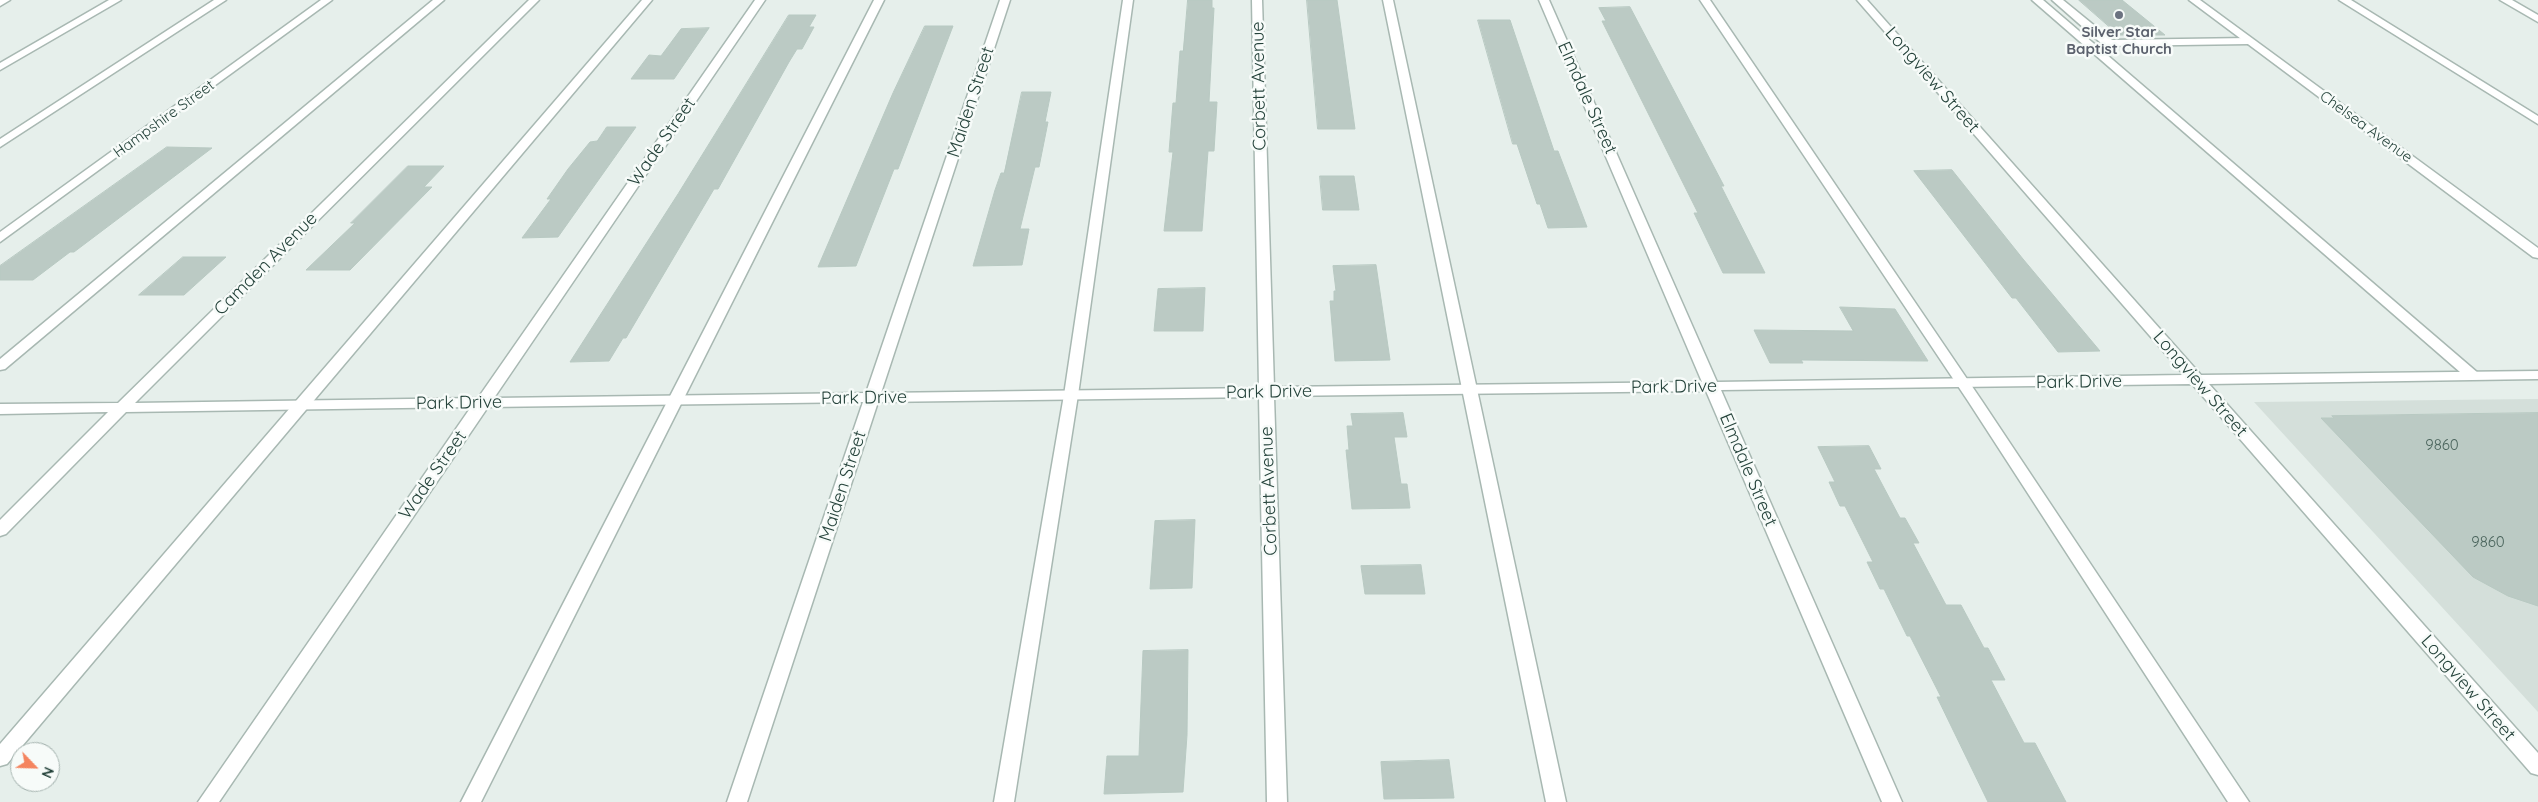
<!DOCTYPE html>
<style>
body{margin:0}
#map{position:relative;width:2538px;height:802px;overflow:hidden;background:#e6efeb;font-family:Quicksand,sans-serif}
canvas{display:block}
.north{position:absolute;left:10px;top:742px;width:50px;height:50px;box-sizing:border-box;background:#f7fbf9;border:1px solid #a3b1ad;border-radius:50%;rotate:114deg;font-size:14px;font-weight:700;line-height:20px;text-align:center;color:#24423a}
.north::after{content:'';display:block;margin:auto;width:18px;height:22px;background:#f4845f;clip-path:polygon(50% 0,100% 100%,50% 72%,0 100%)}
</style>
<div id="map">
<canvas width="2538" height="802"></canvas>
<div class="north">N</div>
</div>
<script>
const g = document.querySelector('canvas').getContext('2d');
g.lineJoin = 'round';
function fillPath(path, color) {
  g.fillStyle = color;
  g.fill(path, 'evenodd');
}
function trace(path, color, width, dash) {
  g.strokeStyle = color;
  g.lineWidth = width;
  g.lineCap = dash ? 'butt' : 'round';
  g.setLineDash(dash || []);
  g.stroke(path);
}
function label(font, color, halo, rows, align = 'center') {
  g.font = font + ' Quicksand,sans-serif';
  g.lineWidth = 5;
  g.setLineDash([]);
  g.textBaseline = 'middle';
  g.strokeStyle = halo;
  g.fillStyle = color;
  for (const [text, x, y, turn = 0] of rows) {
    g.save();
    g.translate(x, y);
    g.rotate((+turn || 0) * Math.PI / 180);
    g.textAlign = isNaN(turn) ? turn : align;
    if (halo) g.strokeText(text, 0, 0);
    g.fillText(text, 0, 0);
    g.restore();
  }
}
const built = new Path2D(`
 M2538,399v313l-284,-310z`);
const building = new Path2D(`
 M1188,0h24v8h2l-5,94h8l-3,49h-6l-6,80h-38l9,-79h-4l4,-49h3l4,-52h3z
 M1307,0h30l18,129h-37z
 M2079,0h43l43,35h-46z
 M1630,7l94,179h-3l44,87h-42l-29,-60h4l-96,-192h4l-7,-13z
 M789,15h27l-7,12h5l-12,22h-5l-8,13 -71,127h-4l-88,149h-3l-14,23 -39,1 108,-168z
 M1478,20h32l44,131h4l29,76 -39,1 -8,-24h-3l-20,-60h-4z
 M925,26h28l-55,143h-4l-38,97 -38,1 75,-174z
 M709,28l-35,51h-43l18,-24 12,1 20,-27z
 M1022,92h29l-6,30h3l-9,45h-4l-15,62h9l-7,36 -49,1 22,-76 6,-17h3z
 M607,127h29l-78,110 -36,1 29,-39h-4l21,-30 22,-27 7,-1z
 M167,147l45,1 -138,104h-4l-37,28h-33v-14z
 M408,166h36l-20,21h8l-82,83h-44l49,-47h-4z
 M1952,170l71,89 77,92 -42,1 -42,-54h-4l-98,-127z
 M1320,176h34l5,34h-36z
 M183,257h43l-42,38h-45z
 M1376,265l14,95 -55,1 -5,-60h4v-10h2l-3,-25z
 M1205,288l-2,43h-49l4,-42z
 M1840,307l55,2 33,52 -127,-1 2,3h-33l-16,-33 99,1z
 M1403,413l4,24h-13l7,47h6l3,24 -58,1 -6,-59h3l-2,-24h6l-2,-12z
 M2538,413v193l-30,-10 -35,-19 -152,-159h13l-2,-2z
 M1869,446l12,23h-7l26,49h5l14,25h-6l33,62h15l23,43h4l17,32h-14l33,63h11l31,59h-78l-51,-105h4l-31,-61h-3l-23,-47h-4l-13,-27h6l-28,-56h-5l-11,-24h6l-17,-35z
 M1195,520l-3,68 -42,1 5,-68z
 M1421,565l4,29h-60l-4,-28z
 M1188,650l-1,85 -4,57 -79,2 3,-38h32l4,-105z
 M1449,760l5,38 -70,1 -3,-37z`);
const service = new Path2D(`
 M0,0h10l-10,6z
 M214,0h12l-226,147v-8z
 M433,0h11l-439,369 -5,1v-11z
 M642,0h10l-645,764 -7,2v-22z
 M874,0h10l-403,802h-20z
 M1123,0h10l-55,395 -64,407h-20l70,-407z
 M1383,0h10l173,802h-20z
 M1700,0h10l272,401 267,401h-21l-260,-401z
 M2032,0h11l435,373 2,3 -2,3h-10z
 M2052,0h11l49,40 137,-2 5,3 -5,3 -138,2 -10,-3z
 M2339,0h12l187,116v8z`);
const minor = new Path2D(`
 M109,0h12l-121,70v-7z
 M321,0h11l-332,242v-10z
 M529,0h10l-404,403 343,-5 277,-398h10l-271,398 372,-5 134,-393h10l-129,393 378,-5 -7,-388h10l12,387 428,-5 -163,-382h10l168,382 467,-7 -327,-375h10l334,375 337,-4v8l-329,5 329,369v22l-7,-2 -339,-389 -471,6 181,412h-20l-176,-411 -432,5 13,406h-20l-8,-405 -381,5 -131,400h-20l136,-400 -375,5 -269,395h-21l273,-395 -345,5 -120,122 -6,2v-16l108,-108 -108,2v-10l118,-1z
 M2189,0h11l338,248v10l-5,-1z
 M2500,0h12l26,15v7z`);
const markers = [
 [2119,15,5,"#6b7280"]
];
const farWorshipnames = [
 ["Silver Star",2119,32],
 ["Baptist Church",2119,49]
];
const farStreetnames = [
 ["Hampshire Street",164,119,-36],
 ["Chelsea Avenue",2366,127,36]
];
const numberNames = [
 ["9860",2442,445],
 ["9860",2488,542]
];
const streetNames = [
 ["Longview Street",1932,80,49],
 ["Corbett Avenue",1259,86,-91],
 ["Elmdale Street",1587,98,66],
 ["Maiden Street",971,102,-72],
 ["Wade Street",662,142,-55],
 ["Camden Avenue",266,264,-45],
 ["Park Drive",2079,382,-1],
 ["Longview Street",2200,384,49],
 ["Park Drive",1674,387,-1],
 ["Park Drive",1269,392,-1],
 ["Park Drive",864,398,-1],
 ["Park Drive",459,403,-1],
 ["Elmdale Street",1748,470,67],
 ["Wade Street",433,475,-55],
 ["Maiden Street",843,486,-72],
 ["Corbett Avenue",1269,491,-92],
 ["Longview Street",2468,688,49]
];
fillPath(built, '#d4dfda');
fillPath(building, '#bbcac4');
trace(building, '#b8c9c2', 1);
trace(service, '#a8b8b2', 3);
trace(minor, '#a8b8b2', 3);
fillPath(service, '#fff');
fillPath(minor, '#fff');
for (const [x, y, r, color] of markers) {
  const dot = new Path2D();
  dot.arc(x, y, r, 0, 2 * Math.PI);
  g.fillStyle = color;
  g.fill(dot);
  trace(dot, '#f7fbf9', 2);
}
label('bold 15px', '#5b616d', '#f7fbf9', farWorshipnames);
label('15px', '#24423a', '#f7fbf9', farStreetnames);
label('15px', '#4a645c', null, numberNames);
label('18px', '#24423a', '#f7fbf9', streetNames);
</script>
